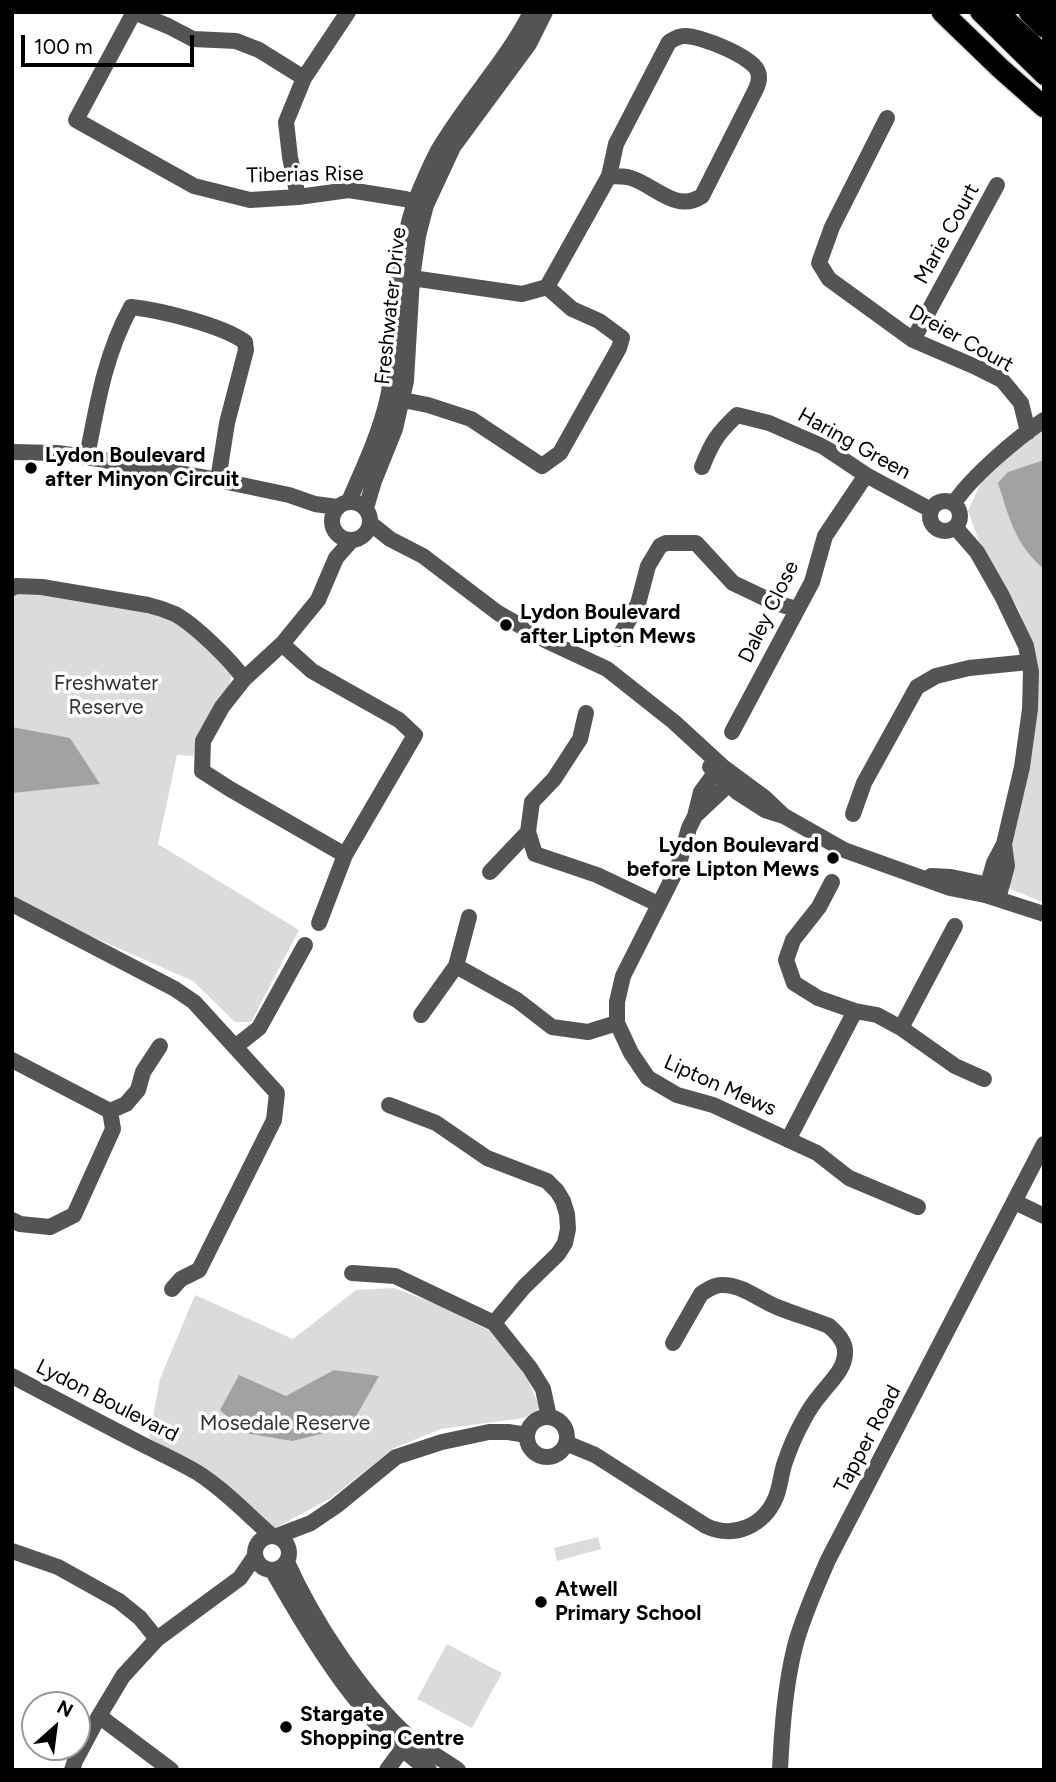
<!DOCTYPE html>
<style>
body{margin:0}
#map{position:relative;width:1056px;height:1782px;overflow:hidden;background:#fff;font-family:Figtree,sans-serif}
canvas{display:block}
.frame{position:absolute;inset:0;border:14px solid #000;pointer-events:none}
.north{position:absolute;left:21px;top:1691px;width:70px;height:70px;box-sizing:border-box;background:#fff;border:2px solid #999;border-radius:50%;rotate:28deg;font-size:19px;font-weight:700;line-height:28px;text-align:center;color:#000}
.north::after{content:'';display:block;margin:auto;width:24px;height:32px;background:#000;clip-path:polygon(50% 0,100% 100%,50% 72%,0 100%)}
.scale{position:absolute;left:21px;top:35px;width:173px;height:32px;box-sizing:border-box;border:4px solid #000;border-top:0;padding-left:9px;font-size:21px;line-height:24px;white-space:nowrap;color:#000;-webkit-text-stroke:5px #fff;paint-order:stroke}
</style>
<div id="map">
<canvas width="1056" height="1782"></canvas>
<div class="frame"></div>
<div class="north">N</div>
<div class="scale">100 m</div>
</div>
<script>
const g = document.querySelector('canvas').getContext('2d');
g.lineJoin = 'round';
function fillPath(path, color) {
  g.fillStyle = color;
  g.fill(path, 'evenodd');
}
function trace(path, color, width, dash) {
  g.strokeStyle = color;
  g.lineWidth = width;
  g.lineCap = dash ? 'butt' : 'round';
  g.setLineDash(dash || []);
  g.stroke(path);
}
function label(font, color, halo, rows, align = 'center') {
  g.font = font + ' Figtree,sans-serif';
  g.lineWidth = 7;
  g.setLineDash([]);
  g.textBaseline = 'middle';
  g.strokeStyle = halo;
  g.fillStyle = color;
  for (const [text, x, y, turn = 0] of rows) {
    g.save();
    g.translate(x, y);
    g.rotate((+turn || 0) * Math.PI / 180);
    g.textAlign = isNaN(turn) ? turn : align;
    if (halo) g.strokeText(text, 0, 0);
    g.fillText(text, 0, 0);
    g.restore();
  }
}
const green = new Path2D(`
 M1044,428v475l-45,-19 38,-214 -17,-58 -41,-71 -11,-30 13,-29 47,-47z
 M22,591l141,24 29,17 40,42 -3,12 -29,50 -7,20 -16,-1 -19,89 141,86 -48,92h-16l-42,-41 -109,-48 -72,-37v-303z
 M394,1288l42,16 54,27 34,40 16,37 -16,10 -83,11 -47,19 -63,50 -56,30 -56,-47 -70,-43 11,-59 35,-84 98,44 63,-49z
 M598,1537l3,12 -44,12 -3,-13z
 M447,1644l55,29 -30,55 -55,-29z`);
const water = new Path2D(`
 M1044,460v109c-29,-24 -35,-52 -46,-86l10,-11z
 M12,727l58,11 30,46 -88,9z
 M334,1370l45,6 -29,51 -58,14 -47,-8 -25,-23 19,-35 47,21z`);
const minor = new Path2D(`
 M304,78l-45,-28 -23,-9 -43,-2 -25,-13 -34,-14 -58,108 118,66 56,14 48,-3 51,-7 56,9 21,6
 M887,118l-55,109 -13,36 10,16 84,61 65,28 24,12 19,23 7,29
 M298,197l-8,-40 -4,-35 18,-44 44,-66
 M547,287l62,-111 7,-32 53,-102c5,-3 9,-6 15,-6 15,-1 70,21 74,36 3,7 -1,15 -4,21l-52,103c-26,17 -46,-10 -71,-18 -6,-2 -14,-2 -22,-2
 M913,340l84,-155
 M388,397l40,8 43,14 71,47 18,-13 59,-105 3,-10 -23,-17 -27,-12 -25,-22 -25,7 -124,-18
 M12,452l45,1 30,4 131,23 71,15 26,9 22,3
 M87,457c10,-52 18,-103 44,-150 28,3 91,18 114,35l1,8 -19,73 -9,57
 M702,467c10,-25 15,-33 35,-52l32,8 55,24 42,28 65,35
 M930 516a15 15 0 1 1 30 0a15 15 0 1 1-30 0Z
 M349,501c15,-34 31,-68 39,-104 8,-40 5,-82 11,-122 3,-25 8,-49 16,-73 7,-17 15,-37 24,-53 28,-48 67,-87 92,-137
 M332 521a19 19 0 1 1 38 0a19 19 0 1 1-38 0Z
 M954,503c18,-27 63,-65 90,-83
 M366,508l8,-27 21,-52 11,-48 6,-103 6,-42 8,-31 27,-58 76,-103 16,-32
 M370,523l20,16 33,17 75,57 49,28 60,28 67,53 49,45 42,31 19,18
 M956,528l21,24 25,44 24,50 5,26 -1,37 -8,58 -18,77 -10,19 -9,32
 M12,588l4,-2 26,1 106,18c9,2 18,5 27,9 20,11 56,46 69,65
 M618,639l20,-35 10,-38 12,-20 6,-3h30l37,40 42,20 22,6
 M282,644l30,27 87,49 16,15 -70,120 -115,-66 -28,-18 1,-30 19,-34 22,-28 38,-35 36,-44 18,-42 15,-17
 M586,713l-6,26 -26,40 -22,23 -4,30 7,22 62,21 61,29
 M732,732l80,-150 13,-46 41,-61
 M710,767l27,25 28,18 19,6 60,34 106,38 35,7 59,19
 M723,767l-8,6 -14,19 -6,24 -6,12 -11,39 -55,109 -6,26v21l14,30 17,25 29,17 36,10 104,48 32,25 69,29
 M853,814l11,-31 53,-96 19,-11 33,-8 60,-6
 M695,816l33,-31 5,-7
 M490,872l38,-40
 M931,876l20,1 33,7
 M832,882l-13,25 -26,33 -7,20 8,23 24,15 37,13 22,4 24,13 54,38 29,13
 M998,899l9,-33 -3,-22
 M12,904l163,85 19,13 83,91 -3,27 -75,150 -18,9 -9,10
 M319,923l26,-68
 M456,966l61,34 35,27 36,5 29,-9
 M421,1015l35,-49 13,-49
 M901,1028l54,-102
 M235,1047l24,-19 46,-83
 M12,1060l98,51 3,18 -39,86 -24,12 -30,-3 -8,-4
 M389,1105l47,18 51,35 60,23 10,10 6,10 4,13 1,15 -3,14 -7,11 -34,33 -30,36
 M110,1111l16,-7 12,-14 5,-18 17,-26
 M788,1140l67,-129
 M1015,1202l29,14
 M352,1273l43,3 99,47 36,45 13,21 6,28
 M12,1376c42,22 83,44 124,65 21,11 42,20 62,32 28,18 50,42 74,63
 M527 1437a20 20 0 1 1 40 0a20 20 0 1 1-40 0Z
 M566,1443l29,12 111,71c28,13 58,0 70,-29 4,-10 5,-22 8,-32 5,-15 11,-30 19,-44 5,-10 11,-19 18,-27 9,-12 24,-25 24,-41 1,-11 -8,-20 -16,-27 -17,-7 -35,-12 -52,-19 -18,-7 -35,-23 -56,-22 -7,0 -14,5 -20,9l-28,49
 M255 1553a17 17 0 1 1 34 0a17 17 0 1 1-34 0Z
 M277,1536l34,-13 25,-17 60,-49 46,-15 47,-10h19l19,3
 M12,1551l46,16 61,34 21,17 17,21
 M287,1562c26,58 74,132 122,175 15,12 33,22 49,33
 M272,1570c42,72 87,151 157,200
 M99,1716l72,54
 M72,1770l3,-9 24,-45 24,-40 34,-37 83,-61 15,-22
 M387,1770l19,-26
 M780,1770c2,-42 5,-83 15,-124 8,-30 21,-58 33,-86l216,-416`);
const major = new Path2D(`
 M979,12l65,64
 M1000,12l44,42`);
const highway = new Path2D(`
 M942,12l58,56 44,39
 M1029,12l15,15`);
const markers = [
 [31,468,7,"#000"],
 [506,625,7,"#000"],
 [833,858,7,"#000"],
 [541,1602,7,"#000"],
 [286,1727,7,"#000"]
];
const streetNames = [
 ["Tiberias Rise",305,175,-1],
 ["Marie Court",947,234,-61],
 ["Freshwater Drive",391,306,-84],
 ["Dreier Court",961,339,29],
 ["Haring Green",854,444,29],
 ["Daley Close",769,612,-64],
 ["Lipton Mews",720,1086,24],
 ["Lydon Boulevard",107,1401,27],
 ["Tapper Road",868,1439,-62]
];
const poiNames = [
 ["Lydon Boulevard",45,456],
 ["after Minyon Circuit",45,480],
 ["Lydon Boulevard",520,613],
 ["after Lipton Mews",520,637],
 ["Lydon Boulevard",819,846,"right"],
 ["before Lipton Mews",819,870,"right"],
 ["Atwell",555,1590],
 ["Primary School",555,1614],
 ["Stargate",300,1715],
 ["Shopping Centre",300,1739]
];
const parkNames = [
 ["Freshwater",106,684],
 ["Reserve",106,708],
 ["Mosedale Reserve",285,1424]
];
fillPath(green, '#dbdbdb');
fillPath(water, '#a2a2a2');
trace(major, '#dbdbdb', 21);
trace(highway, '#dbdbdb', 24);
trace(minor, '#545454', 16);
trace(major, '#000', 18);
trace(highway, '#000', 21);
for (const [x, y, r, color] of markers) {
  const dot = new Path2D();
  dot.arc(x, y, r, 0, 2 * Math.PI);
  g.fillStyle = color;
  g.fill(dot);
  trace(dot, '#fff', 2.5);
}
label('21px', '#000', '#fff', streetNames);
label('bold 21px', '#000', '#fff', poiNames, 'left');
label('21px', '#323232', '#fff', parkNames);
</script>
